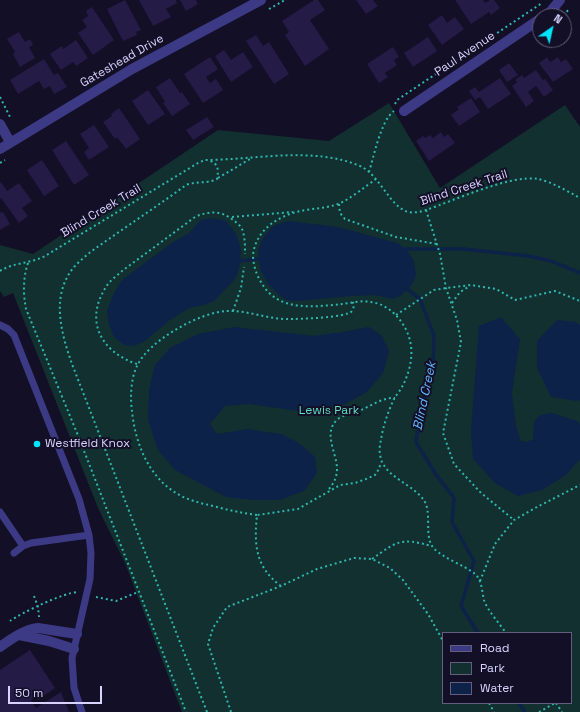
<!DOCTYPE html>
<style>
body{margin:0}
#map{position:relative;width:580px;height:712px;overflow:hidden;background:#130f26;font-family:"Space Grotesk",sans-serif}
canvas{display:block}
.legend{position:absolute;left:442px;top:632px;width:130px;height:72px;box-sizing:border-box;background:#130f26;border:1px solid #625e7d;margin:0;padding:5px 7px;list-style:none;font-size:12px;color:#d9d4ff}
.legend li{display:flex;align-items:center;gap:8px;height:20px}
.legend b{width:20px;border:1px solid #625e7d}
.north{position:absolute;left:532px;top:8px;width:40px;height:40px;box-sizing:border-box;background:#130f26;border:1px solid #625e7d;border-radius:50%;rotate:34deg;font-size:11px;font-weight:700;line-height:16px;text-align:center;color:#d9d4ff}
.north::after{content:'';display:block;margin:auto;width:14px;height:18px;background:#00e5ff;clip-path:polygon(50% 0,100% 100%,50% 72%,0 100%)}
.scale{position:absolute;left:8px;top:686px;width:94px;height:18px;box-sizing:border-box;border:2px solid #d9d4ff;border-top:0;padding-left:5px;font-size:12px;line-height:14px;white-space:nowrap;color:#d9d4ff;-webkit-text-stroke:3px #130f26;paint-order:stroke}
</style>
<div id="map">
<canvas width="580" height="712"></canvas>
<ul class="legend">
<li><b style="height:5px;background:#3d3a85"></b>Road</li>
<li><b style="height:11px;background:#12302f"></b>Park</li>
<li><b style="height:11px;background:#0c2248"></b>Water</li>
</ul>
<div class="north">N</div>
<div class="scale">50 m</div>
</div>
<script>
const g = document.querySelector('canvas').getContext('2d');
g.lineJoin = 'round';
function fillPath(path, color) {
  g.fillStyle = color;
  g.fill(path, 'evenodd');
}
function trace(path, color, width, dash) {
  g.strokeStyle = color;
  g.lineWidth = width;
  g.lineCap = dash ? 'butt' : 'round';
  g.setLineDash(dash || []);
  g.stroke(path);
}
function label(font, color, halo, rows, align = 'center') {
  g.font = font + ' "Space Grotesk",sans-serif';
  g.lineWidth = 4;
  g.setLineDash([]);
  g.textBaseline = 'middle';
  g.strokeStyle = halo;
  g.fillStyle = color;
  for (const [text, x, y, turn = 0] of rows) {
    g.save();
    g.translate(x, y);
    g.rotate((+turn || 0) * Math.PI / 180);
    g.textAlign = isNaN(turn) ? turn : align;
    if (halo) g.strokeText(text, 0, 0);
    g.fillText(text, 0, 0);
    g.restore();
  }
}
const green = new Path2D(`
 M389,103l51,85 125,-83 15,22v585h-398l-57,-149 -27,-55 -85,-215 -9,4 -4,-6v-46l33,9 185,-124 111,11zM443,633h128v70h-128z`);
const water = new Path2D(`
 M213,218l13,3 10,13 3,8 2,10 -2,18 -4,9 -21,22 -10,4 -15,3 -19,12 -25,21 -11,5 -10,-1 -10,-8 -5,-12 -2,-14 7,-18 8,-13 51,-38 15,-8 13,-14z
 M288,221l50,6 59,16 9,6 8,12 2,14 -3,8 -11,12 -9,4 -18,-4 -24,1 -53,5 -12,-1 -8,-6 -11,-11 -7,-15 -2,-16 3,-11 11,-14 6,-3z
 M501,317l19,22 -8,54 4,33 5,15 6,1 6,-3 1,-17 6,-7 13,-2 24,8 3,4v34l-14,16 -24,15 -24,6 -23,-13 -22,-24 -2,-29 8,-104z
 M557,320l19,2 4,3v75l-3,1 -26,-4 -14,-29v-27z
 M234,327l80,9 29,-4 26,-5 13,9 7,15 -6,22 -16,19 -24,13 -45,6 -49,-7 -24,2 -15,18 7,10 30,-5 34,5 18,9 16,14 2,16 -13,18 -24,9h-26l-28,-3 -51,-27 -17,-20 -10,-30 1,-30 6,-25 15,-17 28,-14z`);
const stream = new Path2D(`
 M406,249h57l66,7 22,5 29,12
 M240,261l18,-2
 M407,289l13,10 14,37 -1,33 -12,39 -5,34 19,31 19,25 -2,24 22,39 -13,45 17,27
 M519,703l6,9`);
const building = new Path2D(`
 M125,0l16,30 -5,2 1,3 -14,6 -16,-32z
 M139,0h37l1,3 -11,6 5,8 -18,9z
 M180,0h16l2,4 -12,7z
 M314,0h4l7,10 -15,10 19,29 -24,17 -20,-31 4,-3 -7,-11z
 M356,0h17l5,6 -12,8z
 M455,0h28l2,3 5,-3h4l6,8 -9,7 -2,-3 -18,12z
 M92,7l22,33 -21,15 -15,-22 9,-6 -5,-7 6,-4 -2,-5z
 M442,15l5,8 8,-6 9,12 -22,16 -14,-20z
 M19,32l6,10 5,-3 3,6 -4,2 6,11 -15,9 -7,-13 2,-2 -8,-13z
 M256,35l7,11 6,-4 20,32 -15,10 -28,-43z
 M428,37l9,14 -24,16 -9,-14z
 M76,40l12,18 -12,8 -3,-4 -12,8 -11,-16 12,-8 1,3z
 M393,47l6,10 -5,3 3,5 -12,8 3,4 -9,6 -12,-19z
 M224,50l7,10 12,-8 10,15 -22,15 -16,-26z
 M210,57l8,12 -12,8 4,6 6,-4 7,11 -20,13 -19,-29z
 M547,57l3,5 8,-5 3,5 5,-3 7,10 -20,13 -14,-19z
 M44,59l10,16 4,-2 9,14 -13,7 -4,-8 -6,3 -5,-8 -21,13 -8,-14z
 M509,63l9,12 -11,7 -8,-12z
 M536,70l7,10 2,-1 8,11 -9,7 -8,-11 -8,6 6,9 -8,6 -14,-21 5,-4 -2,-2 7,-5 2,3z
 M170,78l10,15 2,-1 8,12 -18,12 -9,-13 2,-1 -9,-15z
 M500,78l11,16 -23,15 -8,-12 -5,3 -6,-9 6,-4 4,5z
 M148,90l17,24 -17,11 -16,-24z
 M471,98l9,14 -21,14 -8,-11 8,-6 -2,-2z
 M119,108l21,31 -14,10 -9,-12 -2,2 -12,-17 9,-6 -1,-2z
 M207,117l7,10 -21,13 -7,-10z
 M94,125l15,22 -20,13 -5,-8 5,-4 -9,-14z
 M441,132l3,5 4,-3 7,9 -26,18 -13,-20 7,-5 2,2 5,-3 3,3z
 M66,141l23,34 -15,10 -22,-35z
 M42,160l17,26 -15,10 -17,-26z
 M1,182l6,9 12,-8 13,18 -10,7 6,8 -9,7 -18,-25 -1,1v-16z
 M0,211l1,2 2,-1 7,12 -10,6z
 M30,650l25,38 -17,12 -2,-3 -5,3 5,8 25,-16 8,20h-69v-42z`);
const path = new Path2D(`
 M269,9l16,-9
 M564,16l4,-6
 M0,97l10,20
 M395,104l2,-4 145,-97
 M0,163l5,-3
 M369,172c5,-16 12,-52 25,-61
 M218,178l32,-19
 M376,179c-10,7 -27,21 -38,25 -11,4 -21,4 -32,6 -25,4 -50,18 -53,45 0,9 3,19 8,27 16,30 52,25 81,22 9,-1 19,-4 28,-2 13,1 25,10 32,21 14,20 11,43 0,64 -2,4 -6,8 -8,12 -6,13 -11,27 -13,41 -1,4 -2,10 -1,14 2,22 31,29 43,45 9,11 2,33 8,45 5,12 34,21 44,30 7,6 7,18 9,26 3,10 16,24 22,33
 M339,204l1,9 5,6 51,18 41,7
 M426,210l14,44 6,34 11,32 4,22 -18,91 11,31 27,29 33,27
 M232,217l61,-5
 M28,263c-5,15 -5,30 -2,46l51,124 109,279
 M0,271c14,-9 30,-7 45,-15l153,-93 7,-3c49,0 108,-14 155,6 20,9 29,40 48,46 6,1 12,0 18,-2 27,-9 85,-36 112,-31 14,3 29,12 42,19
 M452,303l8,-11 10,-6
 M233,311l8,-23 3,-21
 M396,315l38,-25 12,-2 25,-3 25,4 19,11 40,-9 25,10
 M137,364c-36,-12 -53,-43 -31,-77 4,-7 11,-11 16,-16l73,-54c13,-6 26,-7 38,3 3,2 7,5 9,9 3,7 3,17 3,25
 M329,489c5,-6 8,-12 8,-20 0,-16 -15,-37 1,-50 6,-5 16,-6 23,-9 10,-4 22,-13 34,-12
 M257,515c-15,-2 -29,-5 -44,-9 -13,-3 -26,-6 -37,-13 -28,-17 -41,-51 -44,-82 -2,-14 -1,-33 5,-45 11,-25 63,-54 90,-55 20,-1 40,8 60,8 11,0 60,-1 65,-8 2,-3 2,-6 1,-9
 M372,559c24,-17 28,-22 59,-13
 M480,581l15,-37 19,-24 23,-13 43,-22
 M281,586c-26,-19 -27,-42 -24,-71l41,-6 42,-24 15,-2 11,-4 9,-4 4,-6 2,-7
 M34,596l4,11 1,10
 M96,597l20,4 22,-9
 M10,621c11,-8 55,-29 68,-29
 M489,703l5,9
 M556,703l6,9
 M207,712l-135,-348c-11,-31 -22,-70 3,-98 12,-13 27,-22 41,-32 23,-16 47,-32 70,-49 10,-4 21,-1 31,-6 2,-10 1,-16 -9,-19
 M231,712l-23,-68 5,-16 14,-21 54,-21 36,-17 37,-11 18,1 18,9 13,12 25,34 15,27
 M539,712l16,-9`);
const lane = new Path2D(`
 M0,325l8,4 6,6 65,164 10,36 2,18 -1,26 -18,79 2,30 8,24
 M0,512l23,34
 M14,553l9,-7 8,-3 58,-8`);
const street = new Path2D(`
 M545,16l6,-5 9,-11
 M404,111l136,-92
 M0,124l10,18
 M0,149l132,-80 129,-69
 M19,635l30,6 25,8
 M0,647c11,-8 25,-18 38,-19l39,6`);
const markers = [
 [37,444,4,"#00e5ff"]
];
const streetNames = [
 ["Paul Avenue",465,54,-34],
 ["Gateshead Drive",122,61,-30],
 ["Blind Creek Trail",464,188,-18],
 ["Blind Creek Trail",101,211,-31]
];
const parkNames = [
 ["Lewis Park",329,411]
];
const poiNames = [
 ["Westfield Knox",45,444]
];
const waterNames = [
 ["Blind Creek",425,396,-78]
];
fillPath(green, '#12302f');
fillPath(water, '#0c2248');
trace(stream, '#0c2248', 3.5);
fillPath(building, '#241b47');
trace(path, '#2fb8b0', 2, [2, 3]);
trace(lane, '#3d3a85', 7);
trace(street, '#3d3a85', 10);
for (const [x, y, r, color] of markers) {
  const dot = new Path2D();
  dot.arc(x, y, r, 0, 2 * Math.PI);
  g.fillStyle = color;
  g.fill(dot);
  trace(dot, '#130f26', 1.5);
}
label('12px', '#d9d4ff', '#130f26', streetNames);
label('12px', '#5fe0c0', '#130f26', parkNames);
label('12px', '#d9d4ff', '#130f26', poiNames, 'left');
label('italic 13px', '#62b6ff', '#130f26', waterNames);
</script>
